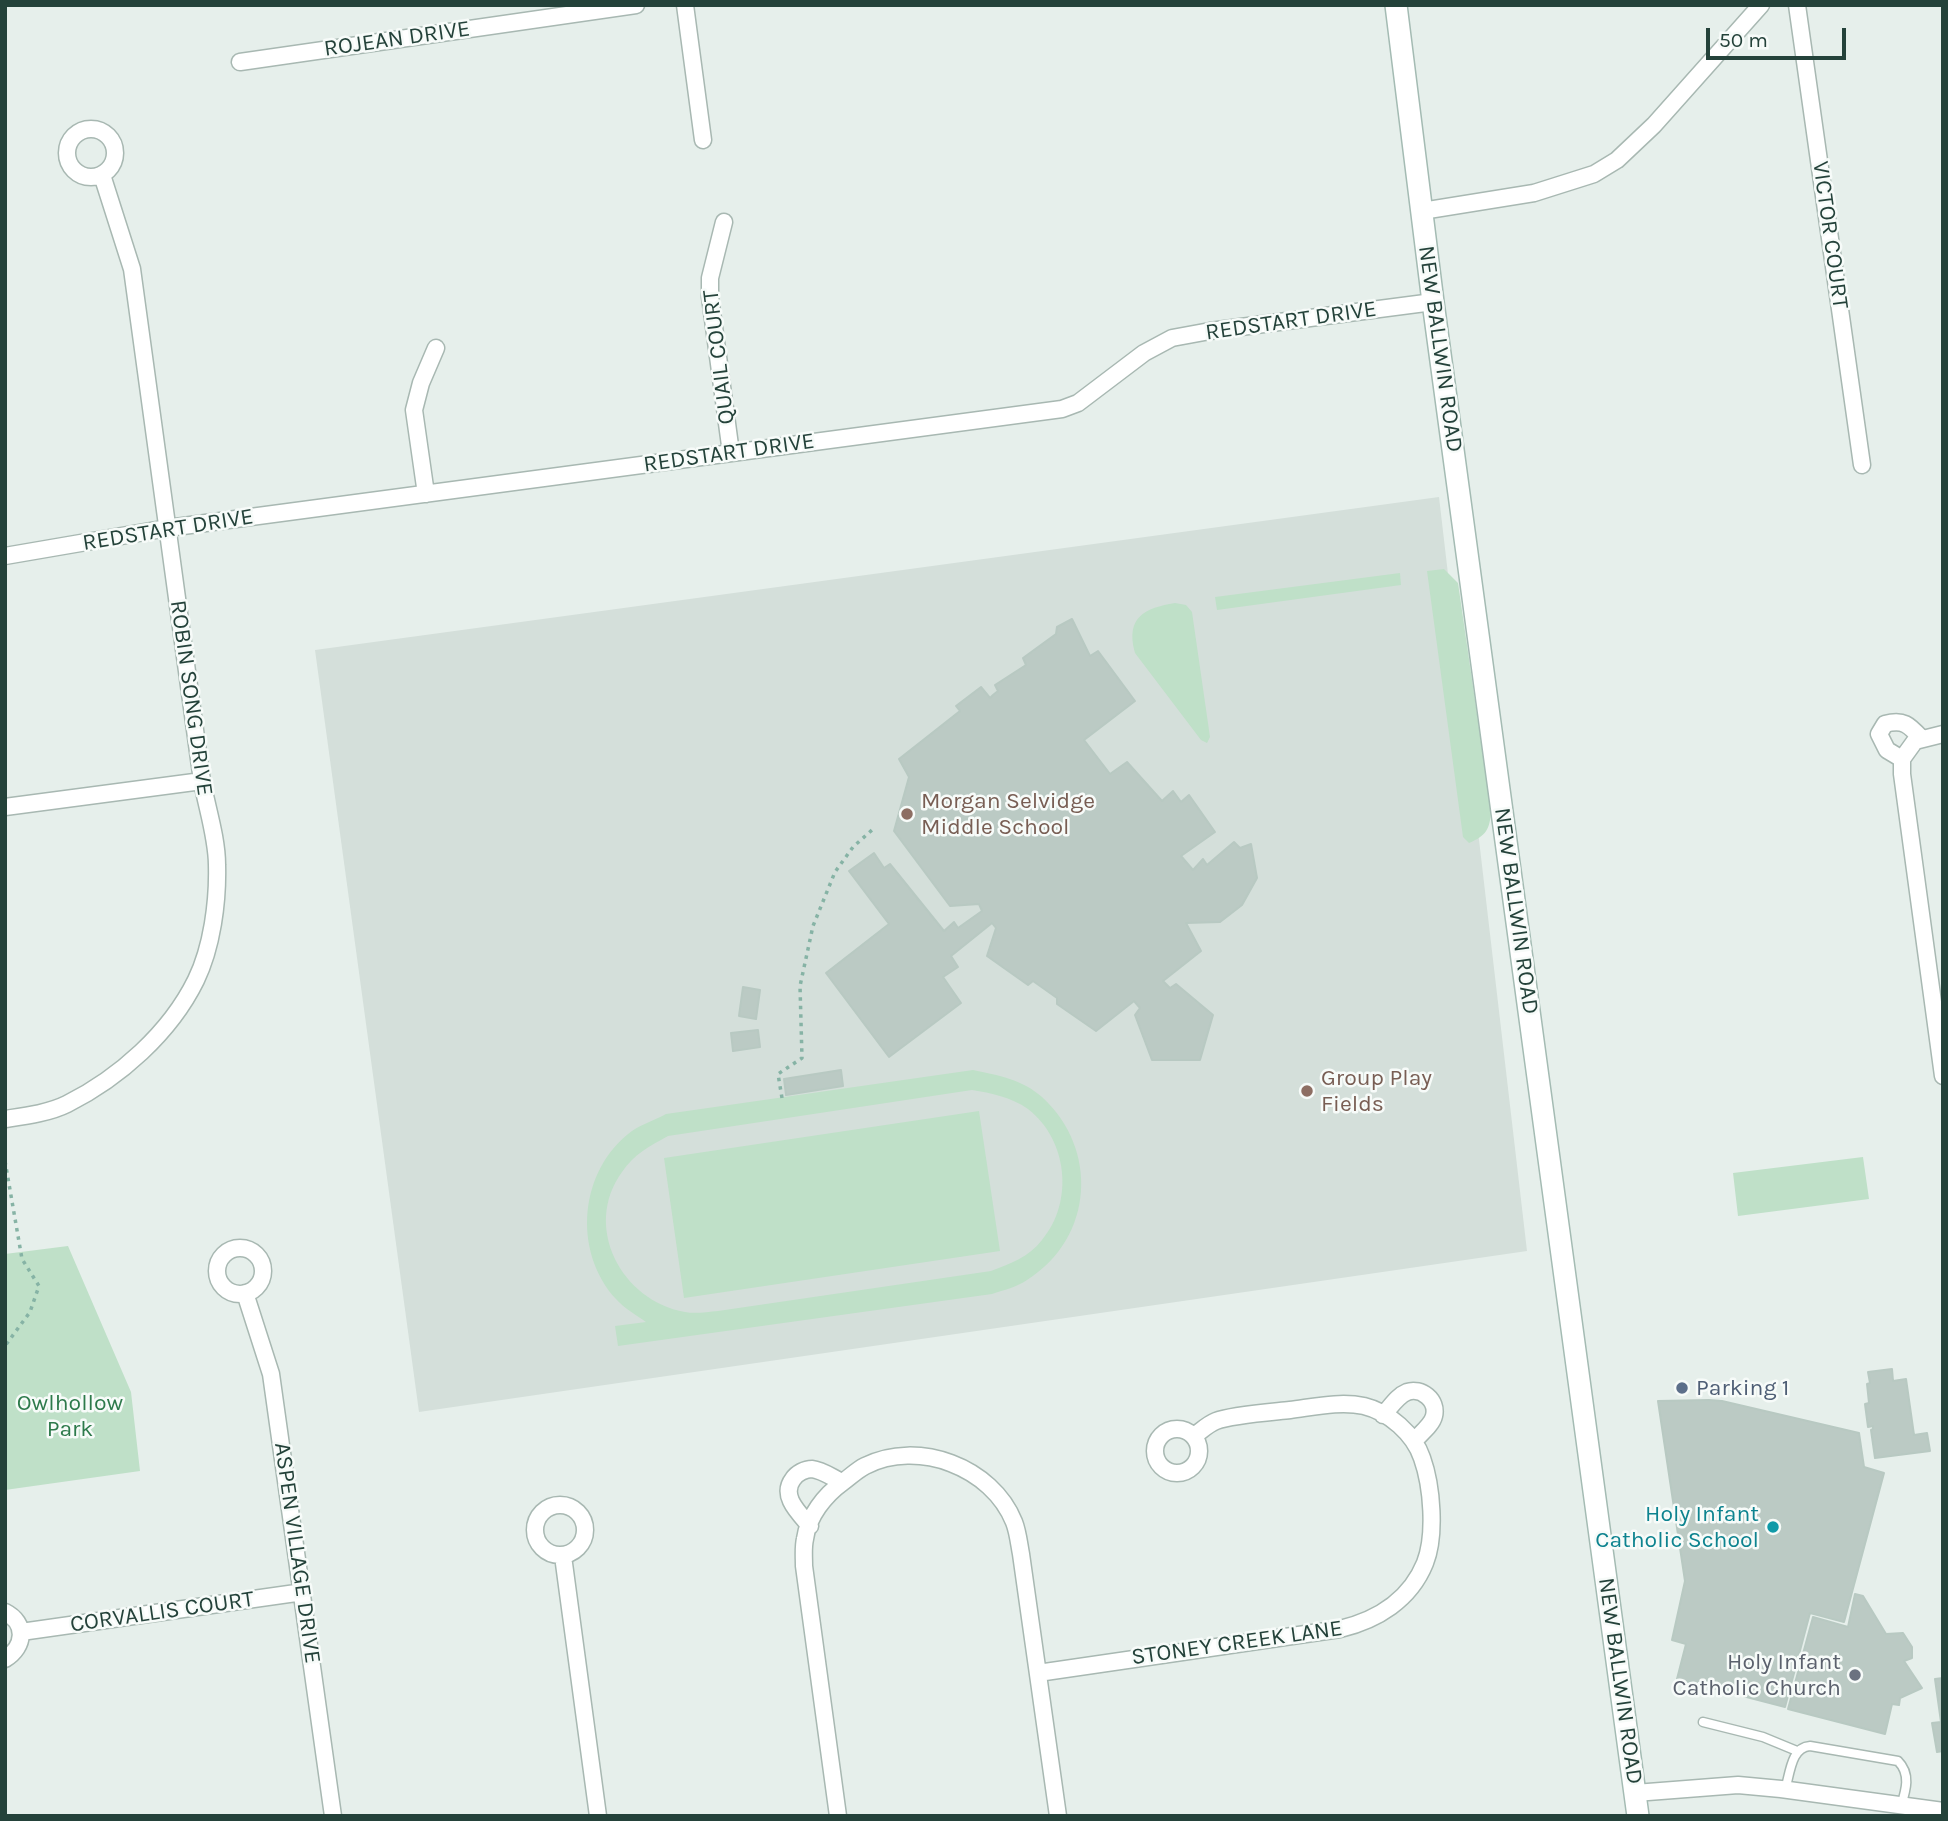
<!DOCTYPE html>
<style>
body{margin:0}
#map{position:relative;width:1948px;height:1821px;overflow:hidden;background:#e6efeb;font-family:Karla,sans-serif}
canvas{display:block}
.frame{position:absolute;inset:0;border:7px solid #24423a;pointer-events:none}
.scale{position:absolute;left:1706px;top:28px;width:140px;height:32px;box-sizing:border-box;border:4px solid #24423a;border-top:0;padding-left:9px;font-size:21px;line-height:24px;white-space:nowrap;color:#24423a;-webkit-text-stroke:5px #f7fbf9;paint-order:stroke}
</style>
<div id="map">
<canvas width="1948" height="1821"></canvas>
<div class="frame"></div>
<div class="scale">50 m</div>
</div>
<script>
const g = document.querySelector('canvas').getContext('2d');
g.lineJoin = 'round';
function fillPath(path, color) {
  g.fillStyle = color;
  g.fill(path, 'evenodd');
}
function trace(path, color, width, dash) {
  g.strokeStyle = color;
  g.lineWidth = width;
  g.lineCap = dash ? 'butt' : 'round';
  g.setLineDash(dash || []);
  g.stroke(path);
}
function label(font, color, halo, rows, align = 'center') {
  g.font = font + ' Karla,sans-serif';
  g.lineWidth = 5;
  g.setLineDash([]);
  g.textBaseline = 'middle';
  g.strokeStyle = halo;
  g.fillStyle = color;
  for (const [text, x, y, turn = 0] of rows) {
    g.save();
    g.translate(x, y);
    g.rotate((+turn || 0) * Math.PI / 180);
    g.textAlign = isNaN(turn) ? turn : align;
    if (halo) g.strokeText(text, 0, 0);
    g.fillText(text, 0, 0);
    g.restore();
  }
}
const built = new Path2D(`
 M1439,497l88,754 -1108,161 -104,-762z`);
const green = new Path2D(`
 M1444,569l14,14 33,228c-1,18 -5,25 -22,32l-6,-6 -36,-266z
 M1400,573l1,12 -184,25 -2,-13z
 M1175,603l11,2 6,7 18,125 -3,6 -6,-3 -66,-87c-10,-36 10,-45 40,-50z
 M973,1070c25,5 50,10 69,27 57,52 52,141 -15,183 -10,7 -23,10 -35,14l-374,52 -3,-20 31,-4c-10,-7 -22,-14 -30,-23 -44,-48 -37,-129 16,-168 10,-7 23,-11 34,-17zM972,1090c19,3 39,7 56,19 40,31 46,93 14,131 -13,17 -32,24 -51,31l-273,40c-11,1 -23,3 -33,1 -63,-11 -103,-85 -63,-140 12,-18 28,-26 46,-36z
 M979,1111l21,140 -316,47 -20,-140z
 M1863,1157l6,42 -131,17 -5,-43z
 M68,1246l63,146 9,79 -135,19v-236z`);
const building = new Path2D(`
 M1072,619l18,37 8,-5 37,50 -51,39 26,34 17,-12 35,39 11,-10 8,11 8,-7 26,37 -34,24 12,14 10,-11 4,6 27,-23 6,6 11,-4 6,34 -15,27 -22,17 -34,1 15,28 -38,30 7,7 6,-4 37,31 -13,45h-48l-17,-45 5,-7 -6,-7 -38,30 -39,-27v-6l-24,-17 -5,4 -41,-29 9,-28 -4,-5 -41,33 7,11 -15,10 18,26 -72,54 -63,-84 63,-49 -40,-53 25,-18 10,15 6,-4 54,67 10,-9 4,6 24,-17 -3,-7 -29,2 -56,-75 15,-54 -10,-18 61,-48 -4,-5 25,-19 9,11 3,-3 5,-4 -3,-6 31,-20 -3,-7 33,-24 1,-7z
 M743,987l17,3 -4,29 -17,-3z
 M758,1030l2,17 -27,4 -2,-18z
 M841,1070l2,16 -57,9 -2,-16z
 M1892,1369l1,12 13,-2 8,56 13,-2 3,18 -55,7 -4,-28 2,-1v-3l-5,1 -3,-23 4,-1 -2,-19 3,-1 -2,-11z
 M1709,1400l13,1 137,32 5,34 20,6 -40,149 -34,-9 -25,94 -108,-28 9,-35 -14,-4 13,-59 -27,-180z
 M1855,1594l8,2 23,38 17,-1 9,14v11l-8,3 18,27 -22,10 -1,7 -7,-1 -7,30 -97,-25 25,-92 35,10z
 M1943,1678v73l-6,1 -5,-29 9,-1 -6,-43z`);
const path = new Path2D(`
 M782,1098l-4,-24 24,-16 -2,-72 13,-60 22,-54 18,-25 19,-17
 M5,1161l17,98 17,27 -9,26 -25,34`);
const lane = new Path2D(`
 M1703,1722l60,15 34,14
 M1785,1790c5,-16 6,-43 25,-44l88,15c13,13 8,29 3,45`);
const street = new Path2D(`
 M685,5l18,135
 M1797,5l65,460
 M240,62l396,-57
 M67 153a24 24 0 1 1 48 0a24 24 0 1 1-48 0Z
 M1422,211l112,-18 60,-19 23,-14 37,-35 107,-120
 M724,222l-14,56v19l21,156
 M426,494l-12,-84 7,-27 15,-35
 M5,556l163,-28 894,-119 16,-6 66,-50 28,-15 38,-7 223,-29
 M1943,734l-28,7 -13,18v15l41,302
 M1902,759l-15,-9 -8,-16 6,-10c19,-5 24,1 37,15
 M5,807l197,-26
 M5,1119c20,-3 44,-6 62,-15 52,-26 103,-71 129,-124 16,-33 22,-78 21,-115 0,-27 -10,-57 -15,-84l-70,-512 -30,-94
 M217 1271a23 23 0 1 1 46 0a23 23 0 1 1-46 0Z
 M245,1293l26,81 62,442
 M1383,1415c7,-7 14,-19 24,-23 14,-5 31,8 27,24 -2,9 -14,18 -20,25
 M1155 1451a22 22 0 1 1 44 0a22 22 0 1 1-44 0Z
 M535 1530a25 25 0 1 1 50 0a25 25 0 1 1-50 0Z
 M810,1526c-11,-13 -30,-30 -17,-47 4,-6 12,-10 19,-10 10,1 21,9 30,13
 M563,1556l35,260
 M5,1612c22,11 20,35 0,47
 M21,1632l282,-40
 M1038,1673l302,-44c37,-9 70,-29 85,-66 11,-28 7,-77 -3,-105 -8,-24 -33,-46 -58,-52 -24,-5 -50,1 -74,4 -18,2 -59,5 -74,11 -8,3 -15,10 -22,15
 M1635,1793l103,-8 43,4 162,22
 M838,1816l-34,-250c0,-9 -1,-19 1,-27 3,-23 20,-44 38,-57 7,-5 14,-12 22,-16 53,-27 127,1 149,56 4,10 5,22 7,32l37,262`);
const secondary = new Path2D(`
 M1396,5l37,297 205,1514`);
const markers = [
 [907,814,7,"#8d6e63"],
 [1307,1091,7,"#8d6e63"],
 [1682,1388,7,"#5c6f8a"],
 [1773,1527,7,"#0f9aa8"],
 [1855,1675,7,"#6b7280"]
];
const streetNames = [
 ["ROJEAN DRIVE",397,39,-8],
 ["VICTOR COURT",1830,235,82],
 ["REDSTART DRIVE",1291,321,-8],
 ["NEW BALLWIN ROAD",1440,349,82],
 ["QUAIL COURT",719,357,-97],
 ["REDSTART DRIVE",729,453,-8],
 ["REDSTART DRIVE",168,530,-9],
 ["ROBIN SONG DRIVE",191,698,82],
 ["NEW BALLWIN ROAD",1516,911,82],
 ["ASPEN VILLAGE DRIVE",297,1553,82],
 ["CORVALLIS COURT",162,1612,-8],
 ["STONEY CREEK LANE",1237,1643,-8],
 ["NEW BALLWIN ROAD",1620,1681,82]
];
const educationNames = [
 ["Morgan Selvidge",921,801],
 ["Middle School",921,827],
 ["Group Play",1321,1078],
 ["Fields",1321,1104]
];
const serviceNames = [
 ["Parking 1",1696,1388]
];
const parkNames = [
 ["Owlhollow",70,1403],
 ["Park",70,1429]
];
const cultureNames = [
 ["Holy Infant",1759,1514],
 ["Catholic School",1759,1540]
];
const worshipNames = [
 ["Holy Infant",1841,1662],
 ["Catholic Church",1841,1688]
];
fillPath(built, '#d4dfda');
fillPath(green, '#bfe0c8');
fillPath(building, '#bbcac4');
trace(building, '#b8c9c2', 2);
trace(lane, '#a8b8b2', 11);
trace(street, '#a8b8b2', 19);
trace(secondary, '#a4bbb3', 24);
trace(path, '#86b3a5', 3.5, [3.5, 5]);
trace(lane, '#fff', 8);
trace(street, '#fff', 16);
trace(secondary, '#fff', 21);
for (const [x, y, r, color] of markers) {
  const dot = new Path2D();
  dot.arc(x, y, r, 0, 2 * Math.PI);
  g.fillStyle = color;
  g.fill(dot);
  trace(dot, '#f7fbf9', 2.5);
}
label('23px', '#24423a', '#f7fbf9', streetNames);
label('23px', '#785e54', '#f7fbf9', educationNames, 'left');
label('23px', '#4e5e75', '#f7fbf9', serviceNames, 'left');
label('23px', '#2d7a4b', '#f7fbf9', parkNames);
label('23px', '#0d838f', '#f7fbf9', cultureNames, 'right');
label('23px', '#5b616d', '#f7fbf9', worshipNames, 'right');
</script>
